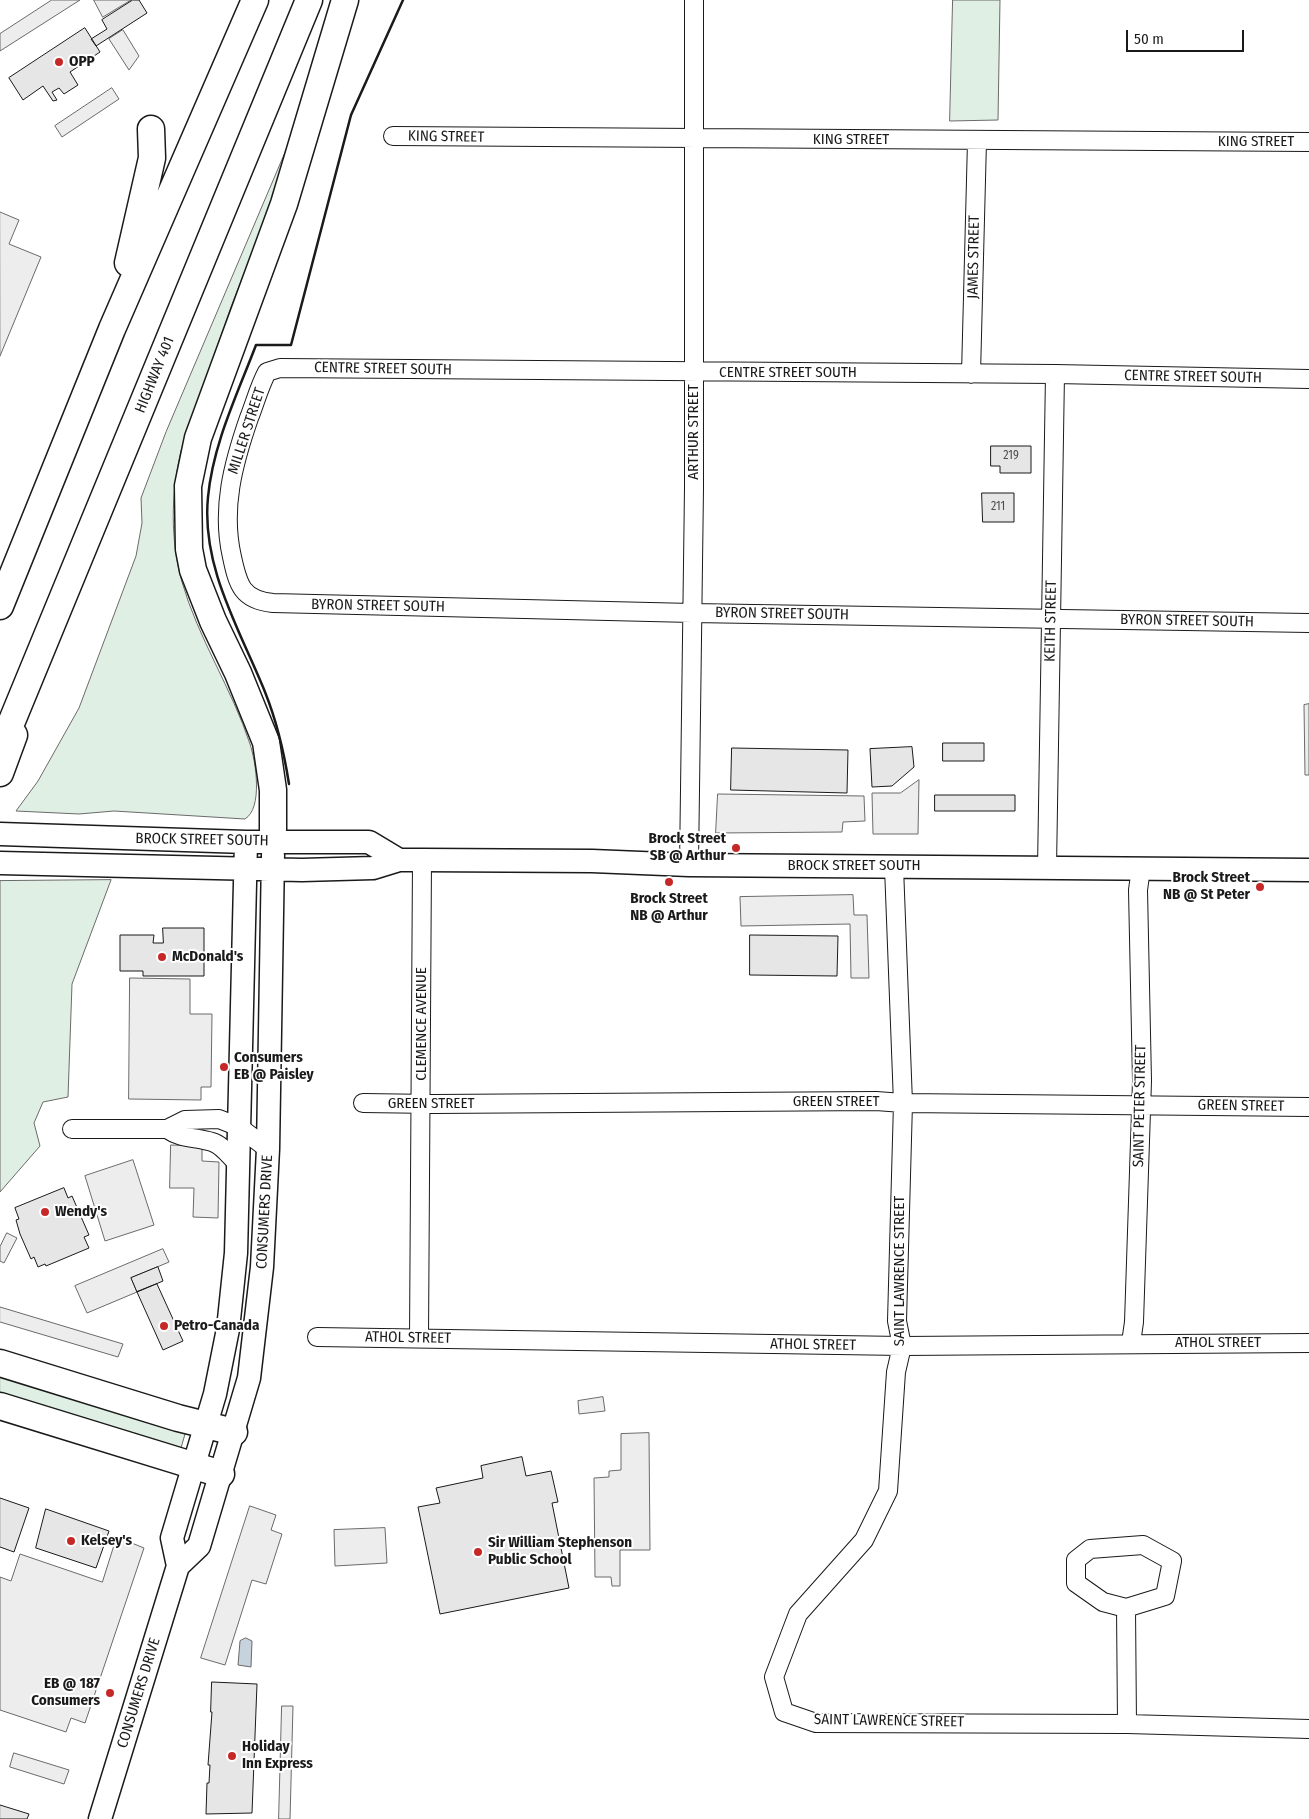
<!DOCTYPE html>
<style>
body{margin:0}
#map{position:relative;width:1309px;height:1819px;overflow:hidden;background:#fff;font-family:"Fira Sans Condensed",sans-serif}
canvas{display:block}
.scale{position:absolute;left:1126px;top:30px;width:118px;height:22px;box-sizing:border-box;border:2px solid #1a1a1a;border-top:0;padding-left:6px;font-size:15px;line-height:18px;white-space:nowrap;color:#1a1a1a;-webkit-text-stroke:4px #fff;paint-order:stroke}
</style>
<div id="map">
<canvas width="1309" height="1819"></canvas>
<div class="scale">50 m</div>
</div>
<script>
const g = document.querySelector('canvas').getContext('2d');
g.lineJoin = 'round';
function fillPath(path, color) {
  g.fillStyle = color;
  g.fill(path, 'evenodd');
}
function trace(path, color, width, dash) {
  g.strokeStyle = color;
  g.lineWidth = width;
  g.lineCap = dash ? 'butt' : 'round';
  g.setLineDash(dash || []);
  g.stroke(path);
}
function label(font, color, halo, rows, align = 'center') {
  g.font = font + ' "Fira Sans Condensed",sans-serif';
  g.lineWidth = 4;
  g.setLineDash([]);
  g.textBaseline = 'middle';
  g.strokeStyle = halo;
  g.fillStyle = color;
  for (const [text, x, y, turn = 0] of rows) {
    g.save();
    g.translate(x, y);
    g.rotate((+turn || 0) * Math.PI / 180);
    g.textAlign = isNaN(turn) ? turn : align;
    if (halo) g.strokeText(text, 0, 0);
    g.fillText(text, 0, 0);
    g.restore();
  }
}
const green = new Path2D(`
 M953,0h47l-2,120 -48,1z
 M292,136l-16,55 -45,116 -50,144c-10,43 -11,88 1,131 16,56 50,107 68,162 6,18 13,64 -5,75l-131,-8 -35,3 -63,-3 22,-30 41,-73 57,-152 6,-33 -1,-25 25,-66z
 M111,880l-39,104 -4,113 -25,5 -9,21 6,23 -40,46v-311z
 M0,1377l180,53 5,4 -4,14 -181,-52z`);
const parking = new Path2D(`
 M52,0h28l-80,51v-17z
 M94,0h37l-28,17z
 M123,30l16,26 -10,14 -20,-31z
 M112,88l7,11 -57,38 -7,-11z
 M0,212l19,8 -10,24 32,13 -41,99z
 M1309,704v71h-4l-1,-70z
 M919,780l-1,54h-45l-1,-41h28z
 M718,794l146,2 1,25 -22,1 -1,10 -126,1z
 M853,895l1,20h13l2,63h-18l-1,-54 -109,2 -1,-29z
 M130,978l60,1v35h22l-1,73h-10v13l-72,-1z
 M171,1145l31,1v15l17,1 -1,56 -25,-1 1,-29h-24z
 M133,1160l21,65 -49,16 -20,-65z
 M7,1233l10,5 -13,25 -4,-2v-14z
 M163,1249l6,13 -38,16 6,14 -50,21 -12,-27z
 M0,1307l123,37 -5,13 -118,-35z
 M603,1397l2,14 -26,3 -1,-13z
 M649,1433l1,117h-30v36h-8l-1,-9h-16l-1,-99 15,-1v-6l12,-1v-36z
 M250,1506l26,9 -5,15 11,4 -16,50 -14,-4 -27,85 -24,-7z
 M385,1528l2,35 -52,3 -1,-36z
 M117,1537l27,11 -59,175 -14,-5 -5,14 -66,-22v-133l11,4 9,-27 82,28z
 M282,1706h11l-3,113h-11z
 M14,1753l55,17 -5,14 -54,-17z`);
const water = new Path2D(`
 M246,1638l6,3 -1,26 -13,-2 2,-24z`);
const building = new Path2D(`
 M133,0h6l8,13 -51,33 -5,-7 16,-10 -5,-9z
 M85,28l15,24 -30,20 8,13 -14,9 -5,-6 -7,4 5,8 -4,1 -10,-15 -20,14 -14,-22z
 M991,446h40v27h-31v-7h-9z
 M982,493h32v29h-31z
 M943,743h41v18h-41z
 M912,747l2,20 -22,19 -20,1 -2,-38z
 M732,748l116,2 -1,43 -116,-3z
 M935,795h80v16h-80z
 M163,928h41v48h-61v-5h-23v-36h34l-1,8h10z
 M750,935l88,1 -1,40 -87,-1z
 M64,1188l4,10 4,-2 17,39 -5,2 5,11 -43,18 -1,-2 -7,3 -4,-10 -3,2 -11,-25 -4,-14 3,-1 -4,-11z
 M158,1267l5,14 -26,11 -6,-14z
 M157,1284l26,57 -20,9 -26,-58z
 M522,1457l4,19 25,-5 7,31 -6,1 17,85 -129,26 -22,-107 22,-4 -4,-15 47,-10 -2,-12z
 M0,1498l29,10 -15,44 -14,-5z
 M46,1509l63,22 -13,37 -60,-20z
 M212,1682l45,2 -5,129 -46,1 1,-31h2l1,-18h-2l4,-53h-1z
 M0,1805l29,9 -2,5h-27z`);
const minor = new Path2D(`
 M393,136l916,6
 M971,374l6,-233
 M1309,379l-254,-5 -775,-6 -13,4c-8,15 -12,31 -18,46 -16,46 -28,91 -17,139 6,28 10,43 41,46l419,10 617,10
 M689,865l5,-377v-488
 M894,867l9,236 -6,218 5,25 -6,26 -8,119 -24,49 -66,74 -24,63 10,35 32,11 311,1 182,5
 M1047,868l8,-494
 M363,1103l71,1 442,-3 27,2 406,4
 M72,1129h95l18,-9 34,-1 20,8 29,22
 M167,1129c14,10 29,8 45,13 11,3 19,16 27,23
 M317,1337l585,9 407,-3
 M419,1338l3,-478
 M1131,1343l3,-21 8,-241 -4,-191 3,-22
 M1143,1545l29,16 -7,35 -39,12 -23,-6 -27,-19v-23l14,-11z
 M1126,1608l1,116`);
const major = new Path2D(`
 M0,834l246,8h123l30,18
 M0,863l302,7 71,-2 26,-8h23l170,1 97,4 620,5
 M178,1566l-6,-28 43,-144 13,-65 8,-76 10,-411
 M100,1819l78,-253 21,-20 50,-168 13,-111 6,-118 5,-294`);
const highway = new Path2D(`
 M128,263l24,-105 -1,-29
 M0,606l112,-277 143,-329
 M0,750l309,-750
 M0,773l14,-38
 M273,841v-51l-7,-48 -28,-69 -25,-52 -20,-51 -4,-21 -1,-63 10,-48 86,-234 61,-204
 M0,1363l178,55 56,14
 M0,1406l221,68`);
const wall = new Path2D(`
 M289,784c-5,-32 -12,-62 -24,-92 -25,-62 -64,-125 -57,-195 5,-53 29,-102 48,-152h35l60,-230 52,-115`);
const markers = [
 [59,62,5,"#c62828"],
 [736,848,5,"#c62828"],
 [669,882,5,"#c62828"],
 [1260,887,5,"#c62828"],
 [162,957,5,"#c62828"],
 [224,1067,5,"#c62828"],
 [45,1212,5,"#c62828"],
 [164,1326,5,"#c62828"],
 [71,1541,5,"#c62828"],
 [478,1552,5,"#c62828"],
 [110,1693,5,"#c62828"],
 [232,1756,5,"#c62828"]
];
const numberNames = [
 ["219",1011,456],
 ["211",998,507]
];
const poiNames = [
 ["OPP",69,62],
 ["Brock Street",726,839,"right"],
 ["SB @ Arthur",726,856,"right"],
 ["Brock Street",1250,878,"right"],
 ["NB @ St Peter",1250,895,"right"],
 ["Brock Street",669,899,"center"],
 ["NB @ Arthur",669,916,"center"],
 ["McDonald's",172,957],
 ["Consumers",234,1058],
 ["EB @ Paisley",234,1075],
 ["Wendy's",55,1212],
 ["Petro-Canada",174,1326],
 ["Kelsey's",81,1541],
 ["Sir William Stephenson",488,1543],
 ["Public School",488,1560],
 ["EB @ 187",100,1684,"right"],
 ["Consumers",100,1701,"right"],
 ["Holiday",242,1747],
 ["Inn Express",242,1764]
];
const streetNames = [
 ["KING STREET",446,137,1],
 ["KING STREET",851,140],
 ["KING STREET",1256,142],
 ["JAMES STREET",974,257,-89],
 ["CENTRE STREET SOUTH",383,369,1],
 ["CENTRE STREET SOUTH",788,373],
 ["HIGHWAY 401",155,375,-68],
 ["CENTRE STREET SOUTH",1193,377,1],
 ["MILLER STREET",247,431,-72],
 ["ARTHUR STREET",694,432,-90],
 ["BYRON STREET SOUTH",378,606,1],
 ["BYRON STREET SOUTH",782,614,1],
 ["KEITH STREET",1051,621,-89],
 ["BYRON STREET SOUTH",1187,621,1],
 ["BROCK STREET SOUTH",202,840,1],
 ["BROCK STREET SOUTH",854,866],
 ["CLEMENCE AVENUE",422,1024,-90],
 ["GREEN STREET",836,1102],
 ["GREEN STREET",431,1104],
 ["SAINT PETER STREET",1140,1106,-89],
 ["GREEN STREET",1241,1106,1],
 ["CONSUMERS DRIVE",265,1212,-87],
 ["SAINT LAWRENCE STREET",900,1271,-90],
 ["ATHOL STREET",408,1338,1],
 ["ATHOL STREET",1218,1343],
 ["ATHOL STREET",813,1345,1],
 ["CONSUMERS DRIVE",139,1693,-73],
 ["SAINT LAWRENCE STREET",889,1721,1]
];
fillPath(green, '#e0efe3');
trace(green, '#6a6a6a', 1);
fillPath(parking, '#ededed');
trace(parking, '#6a6a6a', 1);
fillPath(water, '#c6d2dc');
trace(water, '#6a6a6a', 1);
fillPath(building, '#e6e6e6');
trace(building, '#1a1a1a', 1);
trace(minor, '#1a1a1a', 20);
trace(major, '#1a1a1a', 25);
trace(highway, '#1a1a1a', 29);
trace(minor, '#fff', 18);
trace(major, '#fff', 22);
trace(highway, '#fff', 26);
trace(wall, '#1a1a1a', 2.5);
for (const [x, y, r, color] of markers) {
  const dot = new Path2D();
  dot.arc(x, y, r, 0, 2 * Math.PI);
  g.fillStyle = color;
  g.fill(dot);
  trace(dot, '#fff', 2);
}
label('12px', '#4d4d4d', null, numberNames);
label('bold 15px', '#1a1a1a', '#fff', poiNames, 'left');
label('15px', '#1a1a1a', '#fff', streetNames);
</script>
